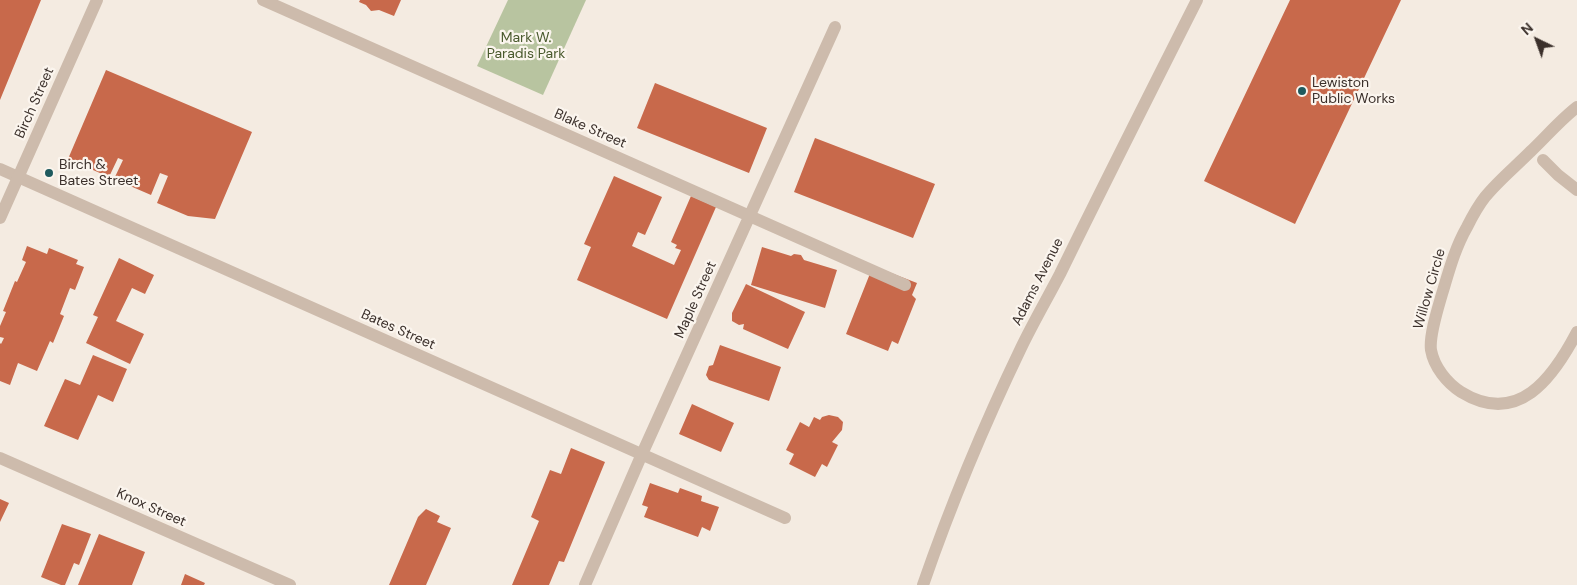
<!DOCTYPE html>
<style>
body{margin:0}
#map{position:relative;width:1577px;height:585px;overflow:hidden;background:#f4ebe1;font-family:"DM Sans",sans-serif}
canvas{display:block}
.north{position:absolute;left:1512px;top:15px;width:50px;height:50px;-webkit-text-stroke:4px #fbf5ee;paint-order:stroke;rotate:318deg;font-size:14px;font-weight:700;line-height:20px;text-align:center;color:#3b302b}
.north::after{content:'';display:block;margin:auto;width:18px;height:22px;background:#3b302b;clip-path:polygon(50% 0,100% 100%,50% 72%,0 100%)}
</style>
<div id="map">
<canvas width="1577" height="585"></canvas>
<div class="north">N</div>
</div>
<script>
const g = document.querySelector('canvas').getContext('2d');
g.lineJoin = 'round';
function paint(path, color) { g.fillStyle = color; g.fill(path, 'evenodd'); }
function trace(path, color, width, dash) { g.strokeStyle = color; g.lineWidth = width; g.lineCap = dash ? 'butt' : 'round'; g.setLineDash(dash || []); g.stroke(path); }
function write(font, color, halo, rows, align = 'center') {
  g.font = font + ' "DM Sans",sans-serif'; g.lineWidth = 4.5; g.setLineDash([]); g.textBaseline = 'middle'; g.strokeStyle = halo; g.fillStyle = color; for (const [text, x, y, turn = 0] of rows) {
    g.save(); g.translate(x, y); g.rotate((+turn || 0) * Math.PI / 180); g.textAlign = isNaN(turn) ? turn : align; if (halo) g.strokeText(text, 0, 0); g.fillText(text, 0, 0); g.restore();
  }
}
const green = new Path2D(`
 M 508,0 L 586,0 L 543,95 L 477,66 Z`);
const building = new Path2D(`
 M 0,0 L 41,0 L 0,100 Z
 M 360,0 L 401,0 L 394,16 L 379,10 L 371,11 L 366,5 L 359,2 Z
 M 1290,0 L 1401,0 L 1295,224 L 1204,181 Z
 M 106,70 L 252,132 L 215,219 L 188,216 L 157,203 L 168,176 L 160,173 L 151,195 L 114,179 L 123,160 L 118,158 L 109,177 L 68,159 Z
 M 655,83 L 767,128 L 749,173 L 637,128 Z
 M 815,138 L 935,184 L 913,238 L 794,192 Z
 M 614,176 L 662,197 L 645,235 L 638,232 L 632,246 L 674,265 L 681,250 L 675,248 L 677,245 L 671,242 L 691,196 L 716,207 L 667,319 L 577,280 L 591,247 L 584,244 Z
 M 27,246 L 47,254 L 49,248 L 78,260 L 76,264 L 84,267 L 75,290 L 70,288 L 60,314 L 64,316 L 53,343 L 50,341 L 37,371 L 18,363 L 10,385 L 0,381 L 0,343 L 1,344 L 4,338 L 0,337 L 0,326 L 6,312 L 3,311 L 15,281 L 17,282 L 26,262 L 22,260 Z
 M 762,247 L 791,256 L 794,254 L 801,255 L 804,260 L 837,270 L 825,308 L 751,285 Z
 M 119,258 L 154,275 L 145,294 L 132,288 L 116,321 L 144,334 L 130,364 L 86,343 L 98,317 L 93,315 Z
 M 873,266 L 917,283 L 912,295 L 916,299 L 898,344 L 892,341 L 888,351 L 846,334 Z
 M 746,284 L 805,312 L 788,349 L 743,329 L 744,324 L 739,325 L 732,321 L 732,313 Z
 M 720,345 L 781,367 L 769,401 L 709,380 L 706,375 L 709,366 L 713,365 Z
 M 93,355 L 127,369 L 113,402 L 98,395 L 78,440 L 44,426 L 65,379 L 80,385 Z
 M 692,404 L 734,423 L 721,452 L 679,434 Z
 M 829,415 L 838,417 L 843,422 L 842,430 L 832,442 L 838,445 L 827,467 L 822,464 L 815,477 L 789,464 L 794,454 L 786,450 L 800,422 L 809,427 L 814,417 L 820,420 L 822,417 Z
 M 571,448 L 605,462 L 564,562 L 559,561 L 549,585 L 512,585 L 539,521 L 531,517 L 550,470 L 561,474 Z
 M 650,483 L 678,493 L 680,488 L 702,496 L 701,501 L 719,507 L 710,531 L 702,527 L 698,537 L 644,517 L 648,507 L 642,505 Z
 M 0,499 L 9,503 L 0,522 Z
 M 426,509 L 440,516 L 437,522 L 451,528 L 426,585 L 389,585 L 418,517 Z
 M 62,524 L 91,534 L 79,565 L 74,563 L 65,585 L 61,585 L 41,577 Z
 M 99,534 L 145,552 L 132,585 L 78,585 Z
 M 185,574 L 205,583 L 204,585 L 181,585 Z`);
const minor = new Path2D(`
 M 263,0 L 905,285
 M 1577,107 C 1560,120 1546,137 1530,152 C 1515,167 1498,181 1485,197 C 1478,206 1472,217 1467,227 C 1455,248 1449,271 1442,294 C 1438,308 1429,336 1431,350 C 1434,367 1447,383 1461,392 C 1518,427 1553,378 1577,332
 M 1543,160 L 1558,175 L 1577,190
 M 0,169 L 785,518
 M 0,458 L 290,585
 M 585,585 L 642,454 L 835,27`);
const tertiary = new Path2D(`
 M 0,218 L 97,0
 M 923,585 C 951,504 984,425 1021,348 C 1033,323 1047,299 1060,274 C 1105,182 1151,91 1197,0`);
const markers = [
 [1302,91,5,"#1f5a5e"],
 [49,173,5,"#1f5a5e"]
];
const parkNames = [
 ["Mark W.",526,38],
 ["Paradis Park",526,54]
];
const poiNames = [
 ["Lewiston",1312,83],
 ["Public Works",1312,99],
 ["Birch &",59,165],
 ["Bates Street",59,181]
];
const streetNames = [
 ["Birch Street",35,103,-66],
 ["Blake Street",590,129,24],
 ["Adams Avenue",1038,282,-63],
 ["Willow Circle",1430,289,-74],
 ["Maple Street",696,300,-66],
 ["Bates Street",398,330,24],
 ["Knox Street",151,508,24]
];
paint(green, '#b8c4a0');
paint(building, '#c8694b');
trace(minor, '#cdbbac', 12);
trace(tertiary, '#cdbbac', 12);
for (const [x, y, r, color] of markers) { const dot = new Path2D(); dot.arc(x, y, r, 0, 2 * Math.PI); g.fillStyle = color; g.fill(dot); trace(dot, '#fbf5ee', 2); }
write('14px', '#4a5a2e', '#fbf5ee', parkNames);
write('14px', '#3b302b', '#fbf5ee', poiNames, 'left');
write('14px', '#3b302b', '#fbf5ee', streetNames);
</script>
